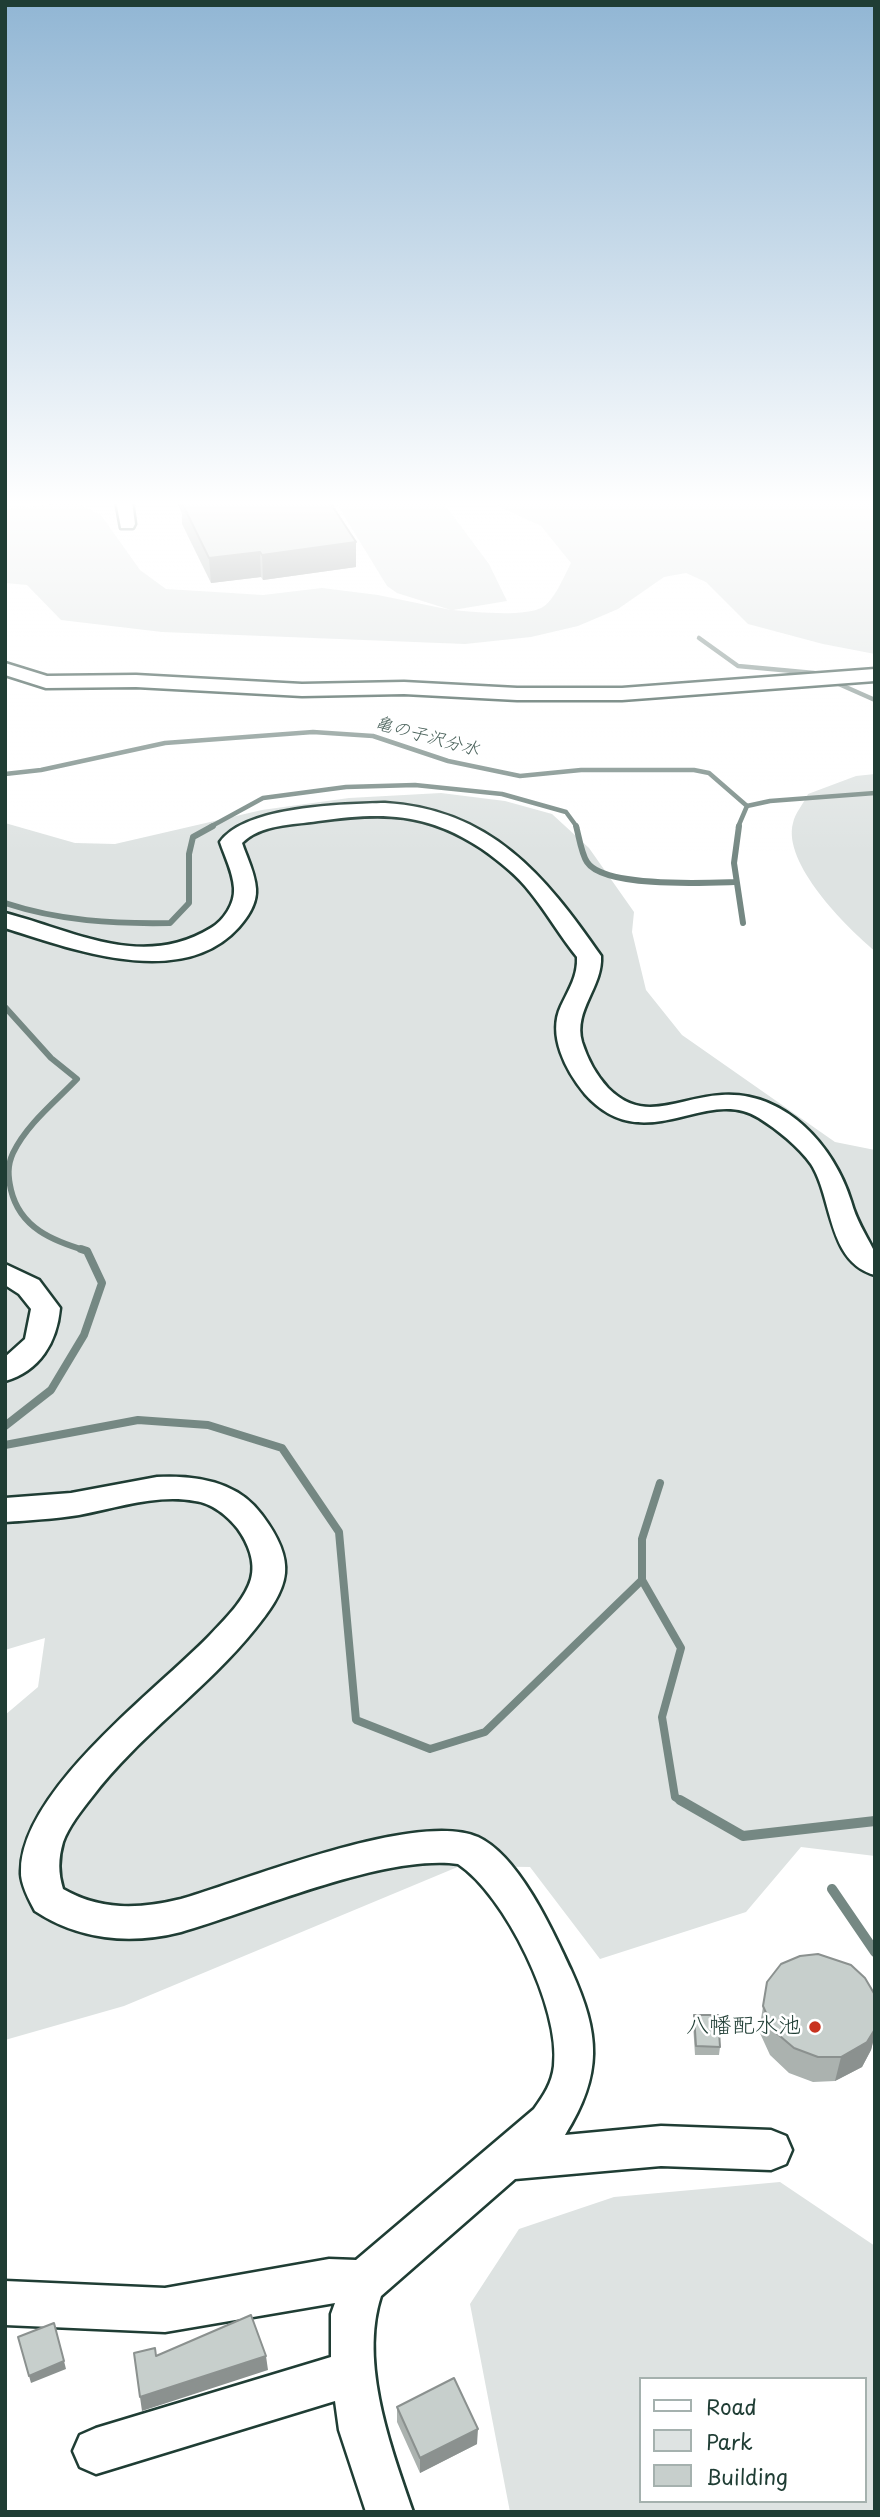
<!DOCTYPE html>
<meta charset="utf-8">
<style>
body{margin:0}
#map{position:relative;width:880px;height:2517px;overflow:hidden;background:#fff;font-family:"Playpen Sans",sans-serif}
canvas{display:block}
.frame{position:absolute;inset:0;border:7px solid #1f3d34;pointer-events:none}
.legend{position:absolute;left:639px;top:2377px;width:228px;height:126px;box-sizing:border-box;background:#fff;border:2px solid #a5b1ae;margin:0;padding:9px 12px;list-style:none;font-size:21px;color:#1f3d34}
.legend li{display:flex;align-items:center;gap:14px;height:35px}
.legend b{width:35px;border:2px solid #a5b1ae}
</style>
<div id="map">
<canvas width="880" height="2517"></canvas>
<div class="frame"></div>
<ul class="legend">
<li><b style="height:9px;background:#fff"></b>Road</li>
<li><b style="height:19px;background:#dee3e2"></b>Park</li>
<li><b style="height:19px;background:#c7cfcc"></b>Building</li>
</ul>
</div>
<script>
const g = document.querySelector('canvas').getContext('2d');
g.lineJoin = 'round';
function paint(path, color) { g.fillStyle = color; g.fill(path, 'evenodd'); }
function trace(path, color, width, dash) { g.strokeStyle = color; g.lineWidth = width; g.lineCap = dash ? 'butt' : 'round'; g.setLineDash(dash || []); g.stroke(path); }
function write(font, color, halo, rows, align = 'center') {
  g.font = font + ' "Playpen Sans","Klee One",sans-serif'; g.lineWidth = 5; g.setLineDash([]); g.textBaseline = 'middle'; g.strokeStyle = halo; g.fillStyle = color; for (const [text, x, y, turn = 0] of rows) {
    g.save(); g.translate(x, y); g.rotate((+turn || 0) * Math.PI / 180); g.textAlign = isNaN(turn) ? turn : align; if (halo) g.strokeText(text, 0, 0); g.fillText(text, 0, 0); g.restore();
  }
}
const green = new Path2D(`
 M 335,501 L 442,501 L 489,564 L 507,601 L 453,610 C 473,612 523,617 541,608 C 554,602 564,576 571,563 L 541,526 L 498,506 L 501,501 L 875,501 L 875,654 L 823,644 L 748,624 L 706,582 L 686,573 L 664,577 L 618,609 L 578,626 L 531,637 L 465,644 L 162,632 L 61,620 L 27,585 L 5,583 L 5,509 L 75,502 L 101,515 L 140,570 L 166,589 L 263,595 L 322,588 L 378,595 L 451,610 L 397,593 L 387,586 Z
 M 875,774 L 875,951 C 846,927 782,863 793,823 C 795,813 804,803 808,794 L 856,776 Z
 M 441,793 L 505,801 L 552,814 L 589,848 L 634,912 L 632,932 L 646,990 L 682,1035 L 835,1142 L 875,1150 L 875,1856 L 801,1847 L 746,1912 L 600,1959 L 530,1867 L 460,1866 L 124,2006 L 5,2040 L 5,1715 L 38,1687 L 45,1638 L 5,1650 L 5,823 L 75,843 L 115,844 L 262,810 L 349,798 Z
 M 780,2182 L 875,2246 L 875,2512 L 510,2512 L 470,2304 L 519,2229 L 614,2197 ZM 640,2379 L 864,2379 L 864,2501 L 640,2501 Z`);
const streamFar3 = new Path2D(`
 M 699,638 L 738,666 L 814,673 L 875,700
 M 5,774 L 41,770 L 165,743 L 313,732 L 373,736 L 448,761 L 520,776 L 581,770 L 694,770 L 709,773 L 747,806
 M 210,827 L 263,798 L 346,787 L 415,785 L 502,794 L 566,812 L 577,827
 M 738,827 L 747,806 L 770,801 L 875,793`);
const streamFar2 = new Path2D(`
 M 576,826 C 579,836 581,853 587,862 C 604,888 705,883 734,882
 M 739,826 L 734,863 L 743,923
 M 5,903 C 60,921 113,924 170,923 L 189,903 L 189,854 L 193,837 L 213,826
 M 5,1007 L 51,1058 L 77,1079 C 55,1102 27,1124 13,1153 C 7,1166 8,1177 11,1190 C 20,1228 53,1241 87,1251`);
const streamFar1 = new Path2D(`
 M 5,1426 L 51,1390 L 84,1335 L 102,1283 L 87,1251 L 81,1249
 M 5,1445 L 138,1420 L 208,1425 L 282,1448 L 339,1532 L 356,1720 L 430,1749 L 485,1732 L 642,1580
 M 660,1483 L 642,1539 L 642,1580 L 681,1648 L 662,1717 L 675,1797 L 683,1802`);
const stream = new Path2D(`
 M 680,1800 L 743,1836 L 875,1821
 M 832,1889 L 875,1952`);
const minor = new Path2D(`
 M 116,501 L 132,501 L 135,524 L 133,528 L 121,528 Z
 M 5,663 L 47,676 L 136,675 L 302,684 L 404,682 L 517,688 L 622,688 L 875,669 L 875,681 L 622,700 L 517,700 L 404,694 L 302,696 L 136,687 L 46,688 L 5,675 Z
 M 385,803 C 490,809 545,875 601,956 C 603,987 573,1010 582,1042 C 587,1058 596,1075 608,1088 C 645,1125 678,1097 722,1095 C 785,1091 834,1146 851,1201 C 856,1220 865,1233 873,1249 C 877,1255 875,1267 875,1275 C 827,1262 833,1198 811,1164 C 799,1147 777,1129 759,1118 C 706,1084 645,1161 585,1094 C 566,1071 547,1035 561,1006 C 569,989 578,976 577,957 C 560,936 547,913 530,892 C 517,875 499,861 482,849 C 426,812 383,812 318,821 C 293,825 261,824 242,843 C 247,858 255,873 256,889 C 257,903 248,917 239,927 C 182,991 72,949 5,928 L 5,913 C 75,931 142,970 211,928 C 224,920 235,904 234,888 C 233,872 225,857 220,842 C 245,806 344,804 385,803 Z
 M 5,1264 L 39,1280 L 60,1308 C 57,1342 40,1371 5,1381 L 5,1357 L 25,1339 L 31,1309 L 19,1294 L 5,1285 Z
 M 157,1477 C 195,1475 238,1481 262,1515 C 274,1531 287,1552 285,1573 C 283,1594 267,1614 255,1629 C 206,1690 139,1735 92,1797 C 81,1811 69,1826 63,1842 C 58,1859 58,1873 63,1889 C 101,1911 140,1909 181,1899 C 246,1880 417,1810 478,1837 C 519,1856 553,1931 571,1970 C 600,2034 603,2074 565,2135 L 661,2126 L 771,2130 L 786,2136 L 792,2150 L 786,2164 L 771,2170 L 661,2166 L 515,2179 L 381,2296 C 359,2363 391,2448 413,2512 L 366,2512 L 339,2430 L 335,2401 L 96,2474 L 80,2467 L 73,2451 L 80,2435 L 96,2428 L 331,2357 L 331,2314 L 335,2303 L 165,2332 L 5,2325 L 5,2281 L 165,2288 L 329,2259 L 356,2260 L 534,2109 C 544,2095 552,2083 554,2066 C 561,2009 505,1895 458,1864 C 384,1854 255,1911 181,1932 C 130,1945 79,1940 35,1911 C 29,1900 20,1883 21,1871 C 21,1790 158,1689 210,1635 C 225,1619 245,1600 251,1579 C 256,1562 248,1543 238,1529 C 228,1516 212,1503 195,1501 C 156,1494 117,1508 79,1515 C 55,1519 30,1520 5,1522 L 5,1498 L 71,1493 Z`);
const wall = new Path2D(`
 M 176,501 L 329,501 L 356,567 L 263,580 L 261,577 L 211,583 L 182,524 L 182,513 Z
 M 767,1982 L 875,1995 L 875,2034 L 871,2050 L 862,2067 L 835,2081 L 813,2082 L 789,2073 L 770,2055 L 759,2031 Z
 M 694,2015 L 720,2047 L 719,2055 L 695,2055 L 693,2024 Z
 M 397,2407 L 477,2444 L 420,2473 L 397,2422 Z`);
const shadedWall = new Path2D(`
 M 356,542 L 356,567 L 263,580 L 262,555 Z
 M 260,552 L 261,577 L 211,583 L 209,558 Z
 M 875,2029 L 875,2034 L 871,2050 L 862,2067 L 835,2081 L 841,2057 Z
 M 266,2356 L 268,2370 L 142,2411 L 140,2397 Z
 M 64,2361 L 66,2369 L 31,2383 L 29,2376 Z
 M 478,2429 L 477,2444 L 420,2473 L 420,2458 Z`);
const building = new Path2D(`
 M 181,501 L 329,501 L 356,542 L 262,555 L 260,552 L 209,558 Z
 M 818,1954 L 851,1965 L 865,1978 L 875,1995 L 875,2029 L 867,2042 L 841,2057 L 818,2057 L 794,2048 L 774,2031 L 763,2006 L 767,1982 L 781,1964 L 800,1956 Z
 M 694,2015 L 718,2015 L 720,2047 L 696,2046 Z
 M 251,2315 L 266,2356 L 140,2397 L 134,2353 L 155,2348 L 156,2356 Z
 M 54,2323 L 64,2361 L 29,2376 L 18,2337 Z
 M 454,2378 L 478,2429 L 420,2458 L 397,2407 Z`);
const markers = [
 [815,2027,7,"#c8321e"]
];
const farWaternames = [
 ["亀の子沢分水",427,737,15]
];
const nearPoinames = [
 ["八幡配水池",801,2027]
];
paint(green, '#dee3e2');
trace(streamFar3, '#758883', 4.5);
trace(streamFar2, '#758883', 6);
trace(streamFar1, '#758883', 8);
trace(stream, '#758883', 10);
trace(minor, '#1f3d34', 5);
paint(minor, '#fff');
paint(wall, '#abb2af');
paint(shadedWall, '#8b918f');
paint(building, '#c7cfcc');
trace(building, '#8b918f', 2);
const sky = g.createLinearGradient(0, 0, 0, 853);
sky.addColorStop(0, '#91b6d4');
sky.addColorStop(0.59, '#fff');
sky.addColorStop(1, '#ffffff00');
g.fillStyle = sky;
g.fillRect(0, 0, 880, 853);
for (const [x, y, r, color] of markers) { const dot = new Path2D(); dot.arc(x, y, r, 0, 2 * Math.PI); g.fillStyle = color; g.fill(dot); trace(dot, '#fff', 2.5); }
write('italic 18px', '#4a625b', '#fff', farWaternames);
write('23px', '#1f3d34', '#fff', nearPoinames, 'right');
</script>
